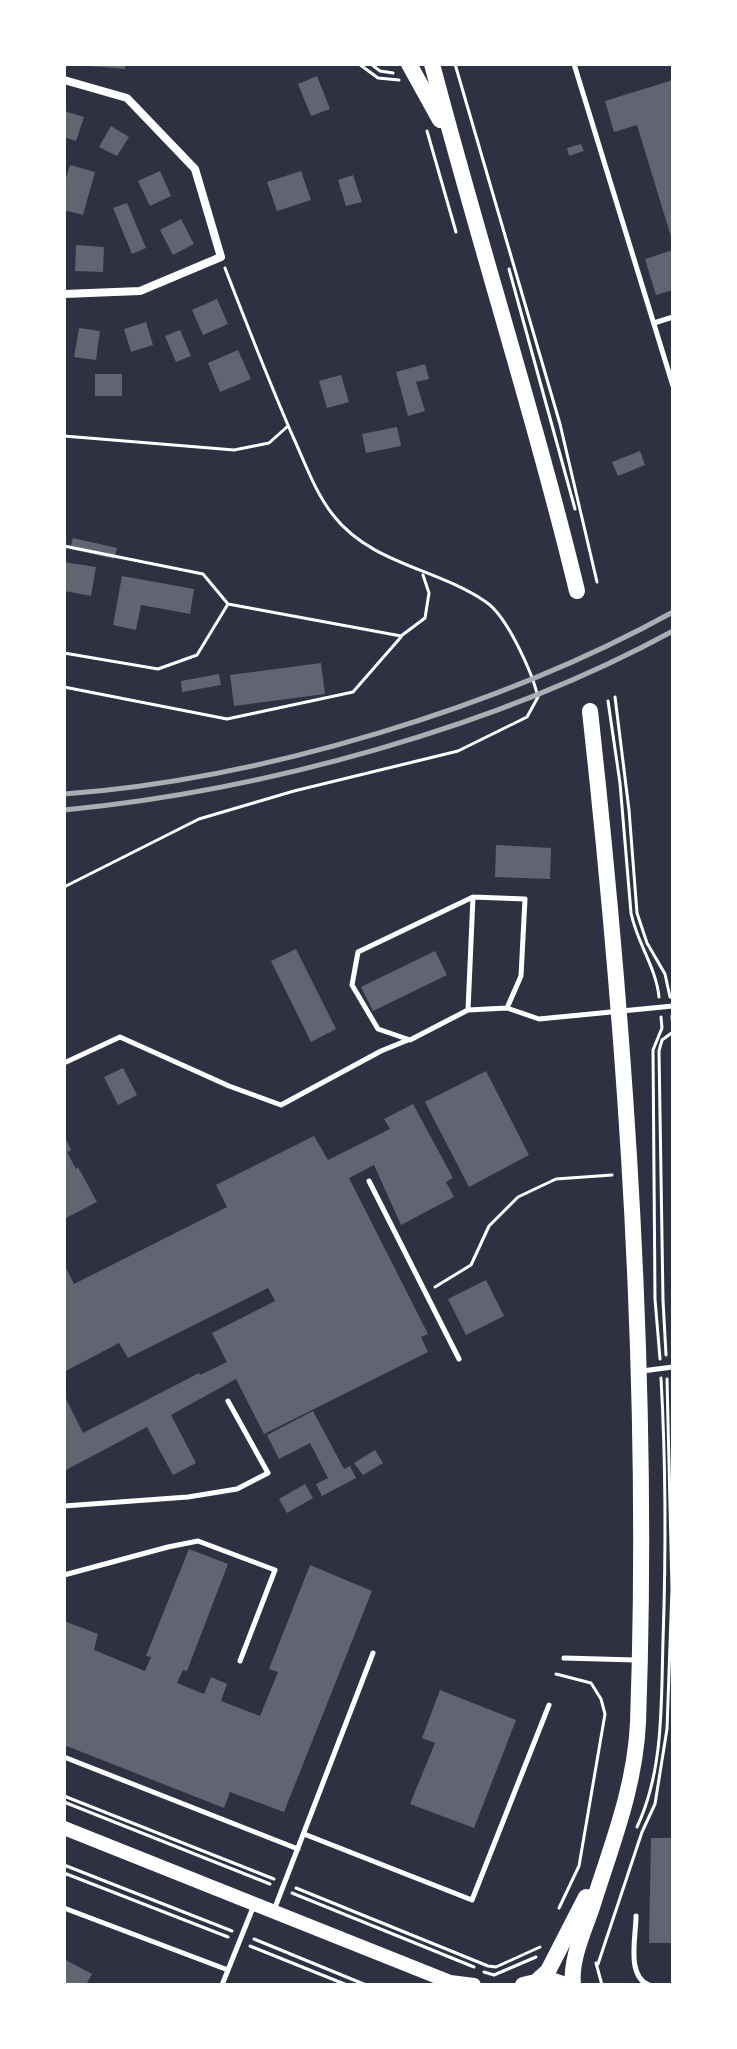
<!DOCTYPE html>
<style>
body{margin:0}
#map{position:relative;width:737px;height:2049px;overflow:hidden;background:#2d3142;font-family:"Alegreya Sans",sans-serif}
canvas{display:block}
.frame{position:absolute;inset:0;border:66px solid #fff;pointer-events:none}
</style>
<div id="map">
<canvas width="737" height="2049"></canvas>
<div class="frame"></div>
</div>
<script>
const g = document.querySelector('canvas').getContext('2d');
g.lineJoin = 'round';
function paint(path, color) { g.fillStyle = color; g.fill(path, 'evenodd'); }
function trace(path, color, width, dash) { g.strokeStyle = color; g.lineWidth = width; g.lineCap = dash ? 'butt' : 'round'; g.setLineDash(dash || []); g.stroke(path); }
const building = new Path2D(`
 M 90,64 L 125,64 L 125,69 L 90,66 Z
 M 317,76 L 330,109 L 311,116 L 298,84 Z
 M 673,80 L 673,240 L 672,240 L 637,125 L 614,132 L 605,101 Z
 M 64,111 L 84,117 L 76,141 L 64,137 Z
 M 111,126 L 129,137 L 117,156 L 99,147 Z
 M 581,144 L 584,151 L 569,156 L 567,148 Z
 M 70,165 L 95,172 L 83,215 L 64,210 L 64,185 Z
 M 160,171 L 171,196 L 150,206 L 138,181 Z
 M 301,171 L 311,200 L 277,211 L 267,182 Z
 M 353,175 L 362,202 L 346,206 L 338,180 Z
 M 127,203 L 146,248 L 132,254 L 113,208 Z
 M 181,219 L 194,244 L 173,255 L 160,230 Z
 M 76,245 L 104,247 L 103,272 L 75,271 Z
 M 673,250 L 673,290 L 656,295 L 645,259 Z
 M 217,299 L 228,324 L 203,335 L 192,310 Z
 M 146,322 L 153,345 L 131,352 L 124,329 Z
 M 79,328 L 100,331 L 96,360 L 74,357 Z
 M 180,330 L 191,356 L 176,362 L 165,336 Z
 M 238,350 L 251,379 L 220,392 L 208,363 Z
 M 425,364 L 429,379 L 416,382 L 425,411 L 408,416 L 396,372 Z
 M 95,374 L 122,374 L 122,396 L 95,396 Z
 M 341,375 L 349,402 L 327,408 L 319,381 Z
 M 397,427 L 401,446 L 366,453 L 362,434 Z
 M 640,451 L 645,465 L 618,476 L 612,462 Z
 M 73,538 L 117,548 L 114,559 L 70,549 Z
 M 64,562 L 96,567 L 91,596 L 64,591 Z
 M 122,576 L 194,589 L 190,614 L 141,605 L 136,630 L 113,625 Z
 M 321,663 L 325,694 L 234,706 L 230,675 Z
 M 219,674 L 221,685 L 182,692 L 181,681 Z
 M 496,845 L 551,848 L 550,879 L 495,877 Z
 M 296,949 L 336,1029 L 311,1042 L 271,961 Z
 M 435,951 L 447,975 L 373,1011 L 361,987 Z
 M 123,1068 L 137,1095 L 118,1105 L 104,1077 Z
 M 486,1071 L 529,1155 L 469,1187 L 425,1102 Z
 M 413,1104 L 453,1178 L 446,1182 L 454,1197 L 401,1225 L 374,1165 L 349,1178 L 428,1334 L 421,1337 L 428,1352 L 264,1434 L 236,1379 L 171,1415 L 196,1463 L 173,1475 L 147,1427 L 64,1471 L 64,1395 L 83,1433 L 199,1373 L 200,1375 L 227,1362 L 212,1333 L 275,1301 L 268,1288 L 128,1358 L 119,1343 L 64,1372 L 64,1264 L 74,1284 L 227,1207 L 216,1185 L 314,1136 L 328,1160 L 390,1129 L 384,1119 Z
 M 64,1135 L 71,1150 L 67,1152 L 76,1169 L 78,1167 L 97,1202 L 64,1219 Z
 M 486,1280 L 504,1316 L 466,1335 L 448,1299 Z
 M 313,1411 L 344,1469 L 350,1466 L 356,1478 L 322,1496 L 316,1484 L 328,1478 L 310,1443 L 279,1459 L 267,1435 Z
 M 375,1450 L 383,1463 L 363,1475 L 354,1463 Z
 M 305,1484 L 313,1498 L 287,1513 L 279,1499 Z
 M 189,1549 L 228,1564 L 187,1671 L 183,1670 L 177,1683 L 204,1694 L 211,1677 L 227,1684 L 221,1701 L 260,1716 L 278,1672 L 269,1669 L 310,1565 L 372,1591 L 284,1812 L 230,1792 L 224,1808 L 64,1745 L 64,1621 L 98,1634 L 94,1650 L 145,1671 L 151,1657 L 146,1656 Z
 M 440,1690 L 516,1720 L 474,1828 L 410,1804 L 435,1743 L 422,1738 Z
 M 651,1838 L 673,1838 L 673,1943 L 649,1943 Z
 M 64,1959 L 92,1974 L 86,1985 L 64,1985 Z`);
const path = new Path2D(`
 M 359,64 L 378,78 L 399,80
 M 371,64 L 380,71 L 393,73
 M 455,64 L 560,424 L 597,582
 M 427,131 L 456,232
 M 509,269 L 575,509
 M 64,436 L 234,450 L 269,443 L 288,426
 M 64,546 L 203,574 L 228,604 L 401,636 L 425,618 L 429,593 L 423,575
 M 64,653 L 158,669 L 197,655 L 228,604
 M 64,687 L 227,719 L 353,692 L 401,637
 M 615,697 L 629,810 L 637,913 L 647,943 L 665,974 L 670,997
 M 608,701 L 620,783 L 631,913 C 637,943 656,967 659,997
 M 64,887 L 199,819 L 294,791 L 458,751 L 527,717 L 538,697 C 532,672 507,616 486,602 C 437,568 372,565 333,515 C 315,492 306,465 294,439 C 269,382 247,325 225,268
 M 672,1016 L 673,1028
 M 435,1287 L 471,1265 L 489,1226 L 518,1197 L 556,1179 L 612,1175
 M 666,1355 L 663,1300 L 659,1051 L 662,1040 L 673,1032
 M 660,1359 L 655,1299 L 653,1050 L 662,1028 L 661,1017
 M 556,1674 L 591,1683 L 601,1699 L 605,1714 L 579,1866 L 559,1908
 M 64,1796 L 274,1879
 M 64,1802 L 270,1884
 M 637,1827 C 664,1770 661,1703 663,1641 C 666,1553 666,1466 661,1378
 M 64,1865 L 232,1931
 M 64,1873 L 228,1937
 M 296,1888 L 488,1966 L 496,1967 L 540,1947
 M 292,1893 L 474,1967
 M 254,1939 L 366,1985
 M 250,1946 L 347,1985
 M 596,1963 L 602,1985
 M 598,1964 L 642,1832 L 655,1804 L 667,1729 L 672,1589 L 667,1379
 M 484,1972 L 494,1975 L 536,1957`);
const service = new Path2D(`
 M 574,64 L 673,386
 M 654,323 L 673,317
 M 507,1008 L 539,1019 L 673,1006
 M 468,1010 L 507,1008 L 521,976 L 525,899 L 473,897 L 358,952 L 352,985 L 378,1029 L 410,1040 L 468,1010 L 473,897
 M 64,1063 L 120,1037 L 229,1086 L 281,1105 L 381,1051 L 408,1040
 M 369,1181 L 459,1359
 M 642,1371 L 673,1367
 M 64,1506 L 188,1497 L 237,1489 L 268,1473 L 228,1401
 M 64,1575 L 168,1547 L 198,1541 L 275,1570 L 240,1661
 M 564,1658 L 635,1660
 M 64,1757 L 298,1849
 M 304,1834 L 472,1900 L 549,1705
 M 64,1908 L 228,1970
 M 274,1910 L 373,1653
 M 636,1916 C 636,1937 626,1976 649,1985
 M 222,1985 L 254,1905`);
const minor = new Path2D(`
 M 64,80 L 127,98 L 195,169 L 221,257 L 140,291 L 64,294`);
const tertiary = new Path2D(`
 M 64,1828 L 450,1982 L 474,1985`);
const secondary = new Path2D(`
 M 409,64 L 440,120
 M 432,64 C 478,240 534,414 577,591
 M 538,1980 L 548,1971 L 586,1897
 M 523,1985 L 548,1979 L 566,1985
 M 573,1985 C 570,1959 585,1929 593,1904 C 612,1844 635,1787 638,1723 C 650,1386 627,1046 590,711`);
const rail = new Path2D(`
 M 64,794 C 260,780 501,707 673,612
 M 64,810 C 263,791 497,727 673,631`);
paint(building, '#626471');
trace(path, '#fff', 3);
trace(service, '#fff', 5);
trace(minor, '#fff', 8);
trace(tertiary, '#fff', 14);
trace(secondary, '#fff', 16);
trace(rail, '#abadb3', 5);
</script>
